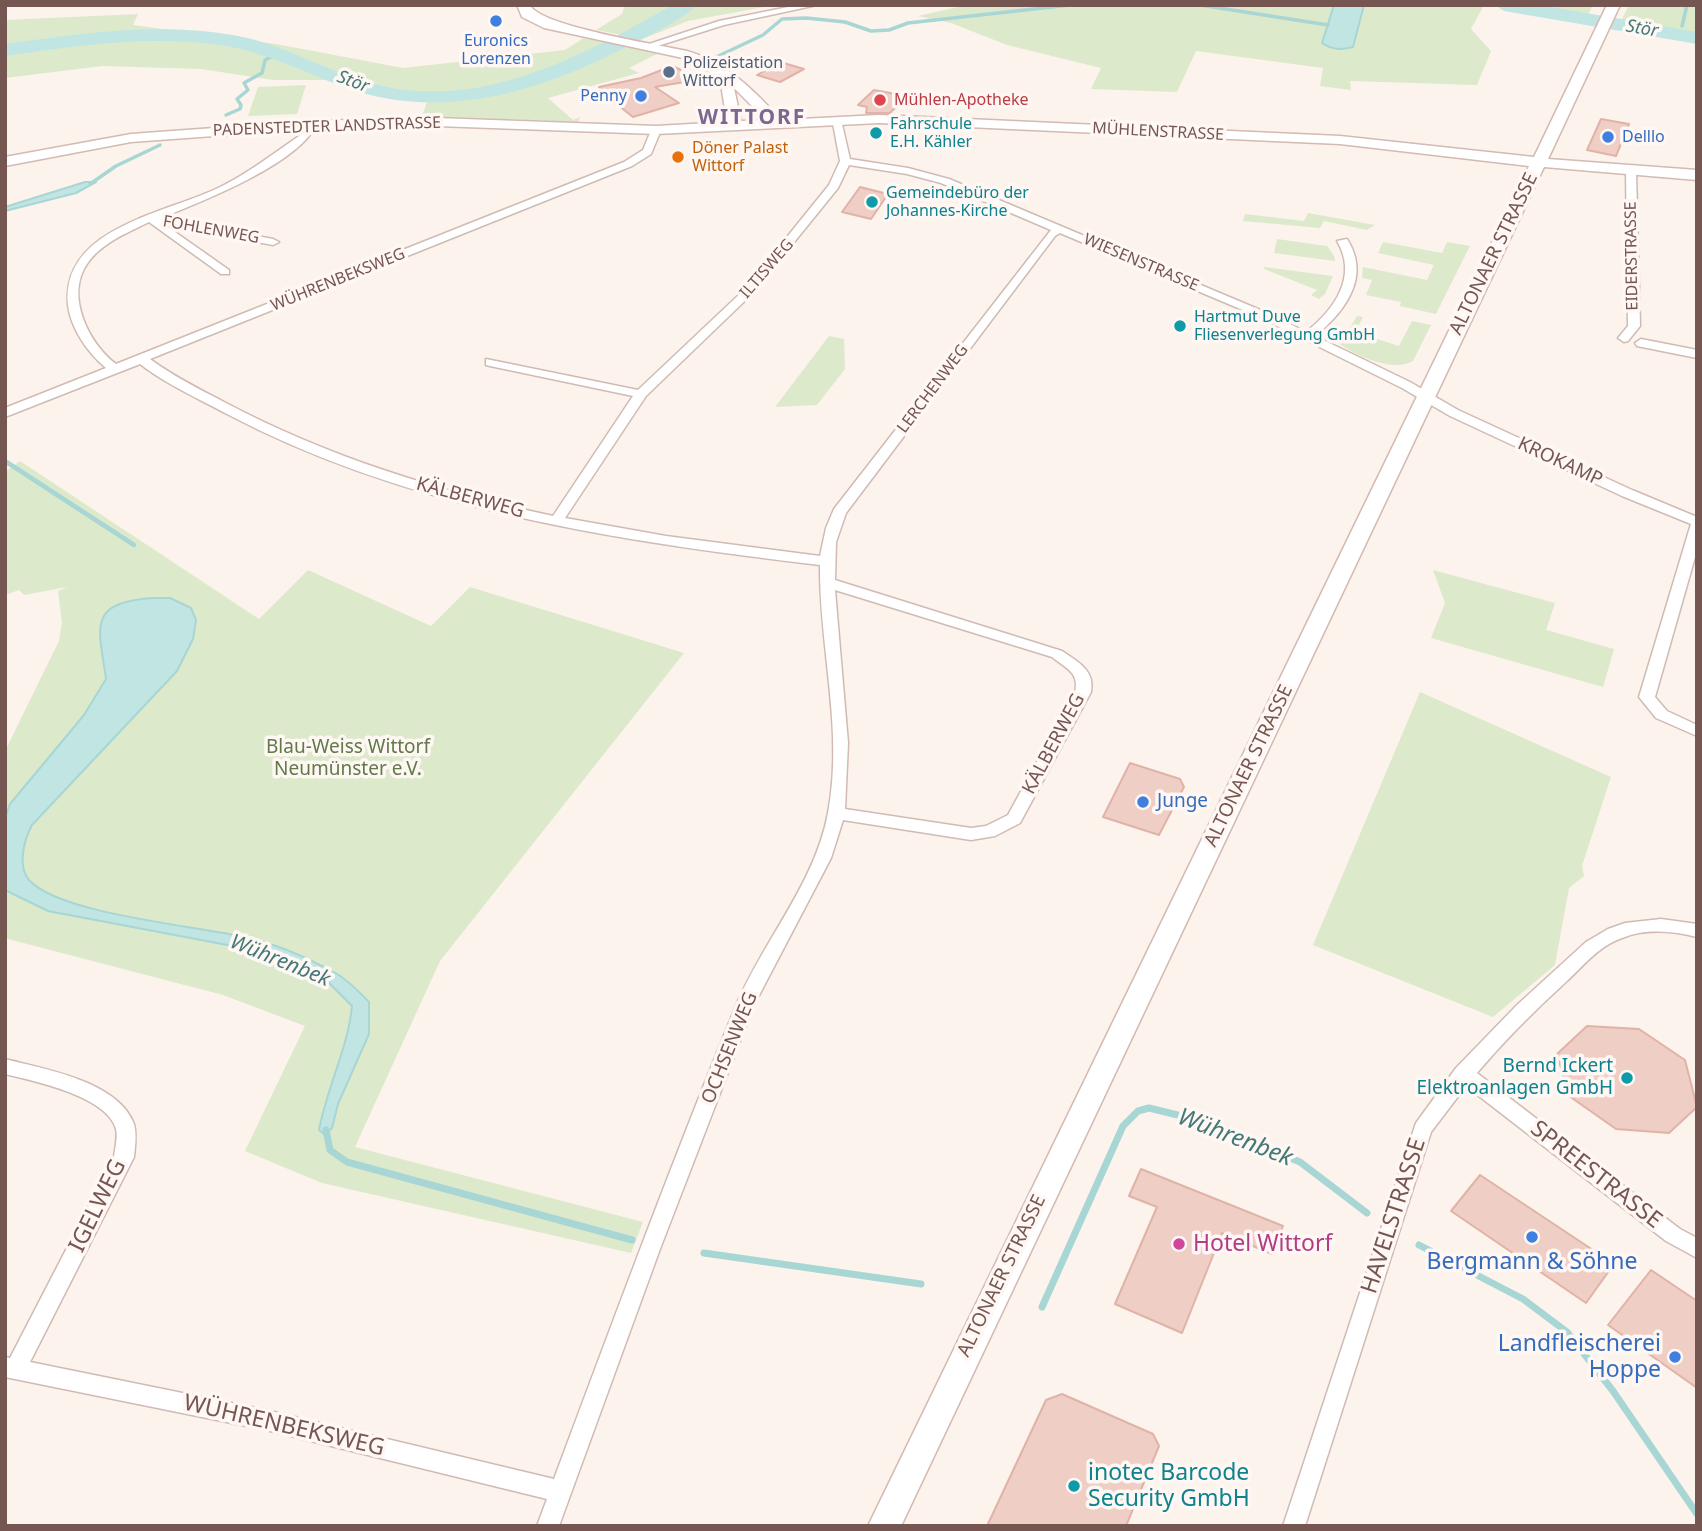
<!DOCTYPE html>
<meta charset="utf-8">
<style>
body{margin:0}
#map{position:relative;width:1702px;height:1531px;overflow:hidden;background:#fcf3ec;font-family:"Noto Sans",sans-serif}
canvas{display:block}
.frame{position:absolute;inset:0;border:7px solid #765650;pointer-events:none}
</style>
<div id="map">
<canvas width="1702" height="1531"></canvas>
<div class="frame"></div>
</div>
<script>
const g = document.querySelector('canvas').getContext('2d');
g.lineJoin = 'round';
function paint(path, color) { g.fillStyle = color; g.fill(path, 'evenodd'); }
function trace(path, color, width, dash) { g.strokeStyle = color; g.lineWidth = width; g.lineCap = dash ? 'butt' : 'round'; g.setLineDash(dash || []); g.stroke(path); }
function write(font, color, halo, rows, align = 'center') {
  g.font = font + ' "Noto Sans",sans-serif'; g.lineWidth = 7; g.setLineDash([]); g.textBaseline = 'middle'; g.strokeStyle = halo; g.fillStyle = color; for (const [text, x, y, turn = 0] of rows) {
    g.save(); g.translate(x, y); g.rotate((+turn || 0) * Math.PI / 180); g.textAlign = isNaN(turn) ? turn : align; if (halo) g.strokeText(text, 0, 0); g.fillText(text, 0, 0); g.restore();
  }
}
const green = new Path2D(`
 M 625,5 L 775,5 L 688,21 L 642,39 L 596,30 L 622,14 Z
 M 966,5 L 1484,5 L 1471,29 L 1491,51 L 1477,85 L 1350,81 L 1351,90 L 1320,86 L 1323,68 L 1196,51 L 1177,92 L 1091,89 L 1101,68 L 1007,45 L 951,23 L 918,16 Z
 M 1504,5 L 1593,5 L 1585,21 Z
 M 1629,5 L 1697,5 L 1697,41 L 1617,29 Z
 M 138,14 L 133,25 L 276,44 L 403,68 L 565,50 L 584,38 L 659,53 L 629,68 L 639,73 L 548,98 L 573,120 L 580,117 L 578,122 L 422,116 L 429,96 L 375,91 L 344,80 L 273,80 L 201,69 L 102,66 L 5,78 L 5,20 Z
 M 306,85 L 297,114 L 248,116 L 258,87 Z
 M 1308,213 L 1375,225 L 1367,230 L 1324,221 L 1320,228 L 1243,221 L 1245,214 L 1304,221 Z
 M 1277,239 L 1327,246 L 1334,256 L 1335,261 L 1274,253 Z
 M 1383,242 L 1442,253 L 1447,242 L 1470,246 L 1436,314 L 1400,306 L 1401,302 L 1366,295 L 1372,280 L 1362,278 L 1363,267 L 1427,280 L 1434,265 L 1378,253 Z
 M 1264,267 L 1333,276 L 1325,294 L 1319,299 L 1311,295 L 1317,290 L 1264,269 Z
 M 1357,316 L 1363,317 L 1352,338 L 1369,342 L 1371,337 L 1399,346 L 1412,321 L 1431,325 L 1413,361 C 1392,374 1350,353 1333,339 L 1334,333 L 1345,336 Z
 M 829,336 L 844,339 L 845,369 L 817,405 L 775,407 Z
 M 20,461 L 259,619 L 308,570 L 431,626 L 470,587 L 684,653 L 440,961 L 355,1147 L 643,1222 L 631,1253 L 322,1183 L 245,1151 L 305,1026 L 223,995 L 8,939 L 5,936 L 5,751 L 59,641 L 62,623 L 58,591 L 67,587 L 24,595 L 19,590 L 5,595 L 5,472 Z
 M 1433,570 L 1555,603 L 1546,630 L 1614,649 L 1603,687 L 1431,638 L 1445,603 Z
 M 1420,692 L 1611,777 L 1582,866 L 1584,876 L 1569,888 L 1555,965 L 1493,1017 L 1313,945 Z`);
const water = new Path2D(`
 M 1334,5 L 1364,5 L 1353,47 C 1341,50 1332,50 1322,43 Z
 M 85,182 L 96,182 L 76,193 L 5,211 L 5,207 Z
 M 152,598 L 170,598 L 191,608 L 196,620 L 193,639 L 177,671 L 32,825 C 24,840 17,866 29,880 C 59,914 197,926 244,937 C 274,943 310,959 337,974 C 349,981 360,993 369,1002 L 369,1034 L 338,1104 L 332,1128 L 325,1135 L 319,1130 C 327,1087 348,1048 352,1006 L 328,982 L 238,947 L 48,911 L 5,890 L 5,818 L 10,804 L 84,715 L 106,679 C 99,628 86,603 152,598 Z`);
const streamFar2 = new Path2D(`
 M 1200,5 L 1328,25
 M 1682,26 L 1687,5
 M 714,58 L 763,35 L 782,19 L 806,18 L 845,22 L 871,31 L 889,30 L 908,23 L 1070,5
 M 226,115 L 240,109 L 241,105 L 237,99 L 248,90 L 244,83 L 262,73 L 265,60 L 277,54
 M 90,184 L 116,166 L 160,145`);
const streamFar1 = new Path2D(`
 M 5,461 L 134,545`);
const stream = new Path2D(`
 M 326,1130 L 330,1150 L 347,1162 L 632,1240
 M 1419,1245 L 1523,1299 L 1567,1332 L 1613,1391 L 1697,1514
 M 704,1253 L 921,1284
 M 1042,1307 L 1123,1126 L 1138,1111 L 1149,1108 L 1198,1120 L 1300,1162 L 1367,1213`);
const river = new Path2D(`
 M 673,5 L 696,5 C 685,20 624,48 604,58 C 525,96 434,119 347,88 C 302,72 261,49 212,44 C 143,36 74,46 5,56 L 5,44 C 84,33 164,21 243,37 C 290,47 331,74 378,85 C 484,111 583,55 673,5 Z
 M 1495,5 L 1539,5 L 1697,32 L 1697,44 L 1504,11 Z`);
const building = new Path2D(`
 M 780,62 L 804,69 L 780,82 L 757,75 Z
 M 672,66 L 702,79 L 655,87 L 679,103 L 633,117 L 619,106 L 624,105 L 599,87 L 641,78 Z
 M 874,90 L 907,96 L 890,113 L 866,113 L 867,107 L 858,105 Z
 M 1601,119 L 1629,124 L 1616,156 L 1587,150 Z
 M 860,187 L 888,194 L 871,219 L 842,212 Z
 M 1130,763 L 1180,779 L 1184,787 L 1159,835 L 1103,817 Z
 M 1587,1026 L 1639,1029 L 1685,1060 L 1697,1107 L 1669,1133 L 1616,1129 L 1569,1096 L 1557,1054 Z
 M 1141,1169 L 1283,1226 L 1272,1254 L 1222,1233 L 1182,1333 L 1115,1304 L 1157,1207 L 1129,1196 Z
 M 1480,1175 L 1614,1264 L 1586,1303 L 1451,1211 Z
 M 1651,1270 L 1697,1301 L 1697,1388 L 1608,1325 Z
 M 1062,1394 L 1153,1434 L 1159,1446 L 1126,1526 L 987,1526 L 1046,1400 Z`);
const street = new Path2D(`
 M 798,5 L 817,5 L 724,25 L 648,49 L 643,46 L 719,21 Z
 M 832,118 L 841,120 L 850,159 L 908,168 L 949,179 L 1265,312 L 1306,332 C 1335,309 1358,276 1337,241 L 1347,239 C 1371,276 1346,311 1315,336 L 1410,382 L 1458,410 L 1632,490 L 1697,517 L 1697,550 L 1655,697 L 1667,711 L 1697,725 L 1697,736 L 1656,718 L 1639,697 L 1691,524 L 1622,496 L 1450,416 L 1402,388 L 1257,316 L 1060,233 L 1055,236 L 846,513 L 836,542 L 835,580 L 1062,651 C 1078,662 1095,670 1091,692 L 1020,823 L 995,836 L 971,840 L 843,820 L 831,858 L 754,1005 L 660,1249 L 559,1526 L 537,1526 L 547,1499 L 266,1430 L 5,1377 L 5,1357 L 10,1358 L 114,1157 C 115,1148 118,1138 116,1129 C 107,1096 34,1081 5,1074 L 5,1059 C 44,1069 118,1081 134,1124 C 137,1135 135,1146 134,1157 L 30,1362 L 266,1410 L 554,1479 C 613,1321 671,1164 735,1008 C 762,942 815,884 828,813 C 844,731 819,647 820,565 C 618,541 409,510 227,414 C 197,398 166,384 140,364 L 5,417 L 5,408 L 106,368 C 88,353 71,329 68,305 C 61,229 162,214 216,189 C 246,175 274,153 302,134 L 307,123 L 316,125 C 298,164 201,202 161,218 L 273,239 L 279,242 L 273,245 L 165,225 L 229,270 L 229,274 L 221,274 L 149,222 C 127,233 101,243 87,264 C 65,296 89,344 116,364 L 624,162 L 643,150 L 652,128 L 660,128 L 661,130 L 651,154 L 632,166 L 150,359 C 173,376 199,389 224,402 C 328,457 438,491 553,516 L 633,396 L 490,366 L 486,365 L 486,359 L 638,390 L 745,289 L 829,185 L 840,161 ZM 849,165 L 907,174 L 941,183 L 1051,230 L 834,509 L 826,528 L 820,556 L 666,536 L 565,518 L 646,396 L 753,293 L 838,188 ZM 835,590 L 1052,657 C 1066,668 1080,673 1075,692 L 1008,815 L 986,826 L 971,828 L 845,809 L 848,743 Z
 M 1631,168 L 1636,171 L 1640,326 L 1628,341 L 1624,342 L 1618,338 L 1628,326 L 1626,171 Z
 M 1641,339 L 1697,350 L 1697,358 L 1637,346 L 1635,343 Z
 M 1661,919 L 1697,924 L 1697,937 C 1673,931 1646,928 1622,938 C 1599,946 1585,964 1567,981 C 1535,1010 1505,1040 1477,1073 L 1680,1229 L 1697,1238 L 1697,1258 L 1666,1241 L 1466,1086 L 1431,1132 L 1305,1526 L 1283,1526 L 1416,1123 L 1456,1068 L 1517,1005 L 1586,942 L 1608,929 L 1625,923 Z`);
const secondary = new Path2D(`
 M 517,5 L 530,5 C 539,26 660,45 687,51 C 726,62 754,90 781,120 L 879,115 L 1340,136 L 1534,157 L 1607,5 L 1620,5 L 1548,159 L 1697,170 L 1697,180 L 1544,167 L 901,1526 L 868,1526 L 1529,166 L 1340,144 L 879,123 L 656,134 L 437,126 L 311,129 L 131,142 L 5,166 L 5,157 L 131,134 L 311,121 L 437,118 L 656,126 L 727,122 L 720,78 L 683,58 L 544,28 L 522,17 ZM 734,88 L 766,120 L 741,121 Z`);
const markers = [
 [496,21,7,"#3f7fe0"],
 [669,72,7,"#5c6f8a"],
 [641,96,7,"#3f7fe0"],
 [880,100,7,"#e0444e"],
 [876,133,7,"#0f9aa8"],
 [1608,137,7,"#3f7fe0"],
 [678,157,7,"#e8710a"],
 [872,202,7,"#0f9aa8"],
 [1180,326,7,"#0f9aa8"],
 [1143,802,7,"#3f7fe0"],
 [1627,1078,7,"#0f9aa8"],
 [1532,1237,7,"#3f7fe0"],
 [1179,1244,7,"#d1479c"],
 [1675,1357,7,"#3f7fe0"],
 [1074,1486,7,"#0f9aa8"]
];
const farShopnames = [
 ["Euronics",496,41],
 ["Lorenzen",496,59],
 ["Penny",627,96,"right"],
 ["Delllo",1622,137,"left"]
];
const farServicenames = [
 ["Polizeistation",683,63],
 ["Wittorf",683,81]
];
const farHealthnames = [
 ["Mühlen-Apotheke",894,100]
];
const farCulturenames = [
 ["Fahrschule",890,124],
 ["E.H. Kähler",890,142],
 ["Gemeindebüro der",886,193],
 ["Johannes-Kirche",886,211],
 ["Hartmut Duve",1194,317],
 ["Fliesenverlegung GmbH",1194,335]
];
const farStreetnames = [
 ["PADENSTEDTER LANDSTRASSE",327,127,-2],
 ["MÜHLENSTRASSE",1158,132,3],
 ["FOHLENWEG",211,230,10],
 ["EIDERSTRASSE",1632,256,-91],
 ["WIESENSTRASSE",1141,263,23],
 ["ILTISWEG",767,269,-49],
 ["WÜHRENBEKSWEG",338,280,-22],
 ["LERCHENWEG",933,389,-53]
];
const farFoodnames = [
 ["Döner Palast",692,148],
 ["Wittorf",692,166]
];
const farWaternames = [
 ["Stör",1642,29,10],
 ["Stör",353,82,20]
];
const streetNames = [
 ["ALTONAER STRASSE",1494,254,-64],
 ["KROKAMP",1560,462,25],
 ["KÄLBERWEG",470,498,15],
 ["KÄLBERWEG",1054,744,-62],
 ["ALTONAER STRASSE",1249,766,-64],
 ["OCHSENWEG",730,1048,-68],
 ["ALTONAER STRASSE",1002,1276,-64]
];
const parkNames = [
 ["Blau-Weiss Wittorf",348,748],
 ["Neumünster e.V.",348,770]
];
const shopNames = [
 ["Junge",1157,802]
];
const cultureNames = [
 ["Bernd Ickert",1613,1067],
 ["Elektroanlagen GmbH",1613,1089]
];
const farDistrictnames = [
 ["WITTORF",752,118]
];
const waterNames = [
 ["Wührenbek",280,961,22]
];
const nearStreetnames = [
 ["SPREESTRASSE",1596,1175,38],
 ["IGELWEG",98,1206,-64],
 ["HAVELSTRASSE",1394,1216,-72],
 ["WÜHRENBEKSWEG",284,1426,13]
];
const nearHotelnames = [
 ["Hotel Wittorf",1193,1244]
];
const nearShopnames = [
 ["Bergmann & Söhne",1532,1262],
 ["Landfleischerei",1661,1344,"right"],
 ["Hoppe",1661,1370,"right"]
];
const nearCulturenames = [
 ["inotec Barcode",1088,1473],
 ["Security GmbH",1088,1499]
];
const nearWaternames = [
 ["Wührenbek",1235,1138,21]
];
paint(green, '#dde9cb');
paint(water, '#c1e5e3');
trace(water, '#a8d6d4', 2);
trace(streamFar2, '#a8d6d4', 3.5);
trace(streamFar1, '#a8d6d4', 4.5);
trace(stream, '#a8d6d4', 7);
paint(river, '#c1e5e3');
paint(building, '#efcec5');
trace(building, '#e1b2a7', 2);
trace(street, '#d0bbb4', 3);
trace(secondary, '#d3bab2', 3);
paint(street, '#fff');
paint(secondary, '#fff');
for (const [x, y, r, color] of markers) { const dot = new Path2D(); dot.arc(x, y, r, 0, 2 * Math.PI); g.fillStyle = color; g.fill(dot); trace(dot, '#fef7f3', 2.5); }
write('16px', '#366cbe', '#fef7f3', farShopnames);
write('16px', '#4e5e75', '#fef7f3', farServicenames, 'left');
write('16px', '#be3a42', '#fef7f3', farHealthnames, 'left');
write('16px', '#0d838f', '#fef7f3', farCulturenames, 'left');
write('16px', '#765650', '#fef7f3', farStreetnames);
write('16px', '#c56008', '#fef7f3', farFoodnames, 'left');
write('italic 18px', '#447978', '#fef7f3', farWaternames);
write('19px', '#765650', '#fef7f3', streetNames);
write('19px', '#617a48', '#fef7f3', parkNames);
write('19px', '#366cbe', '#fef7f3', shopNames, 'left');
write('19px', '#0d838f', '#fef7f3', cultureNames, 'right');
g.letterSpacing = '2px';
write('bold 21px', '#7b6891', '#fef7f3', farDistrictnames);
g.letterSpacing = '0px';
write('italic 21px', '#447978', '#fef7f3', waterNames);
write('23px', '#765650', '#fef7f3', nearStreetnames);
write('23px', '#b23c85', '#fef7f3', nearHotelnames, 'left');
write('23px', '#366cbe', '#fef7f3', nearShopnames);
write('23px', '#0d838f', '#fef7f3', nearCulturenames, 'left');
write('italic 24px', '#447978', '#fef7f3', nearWaternames);
</script>
